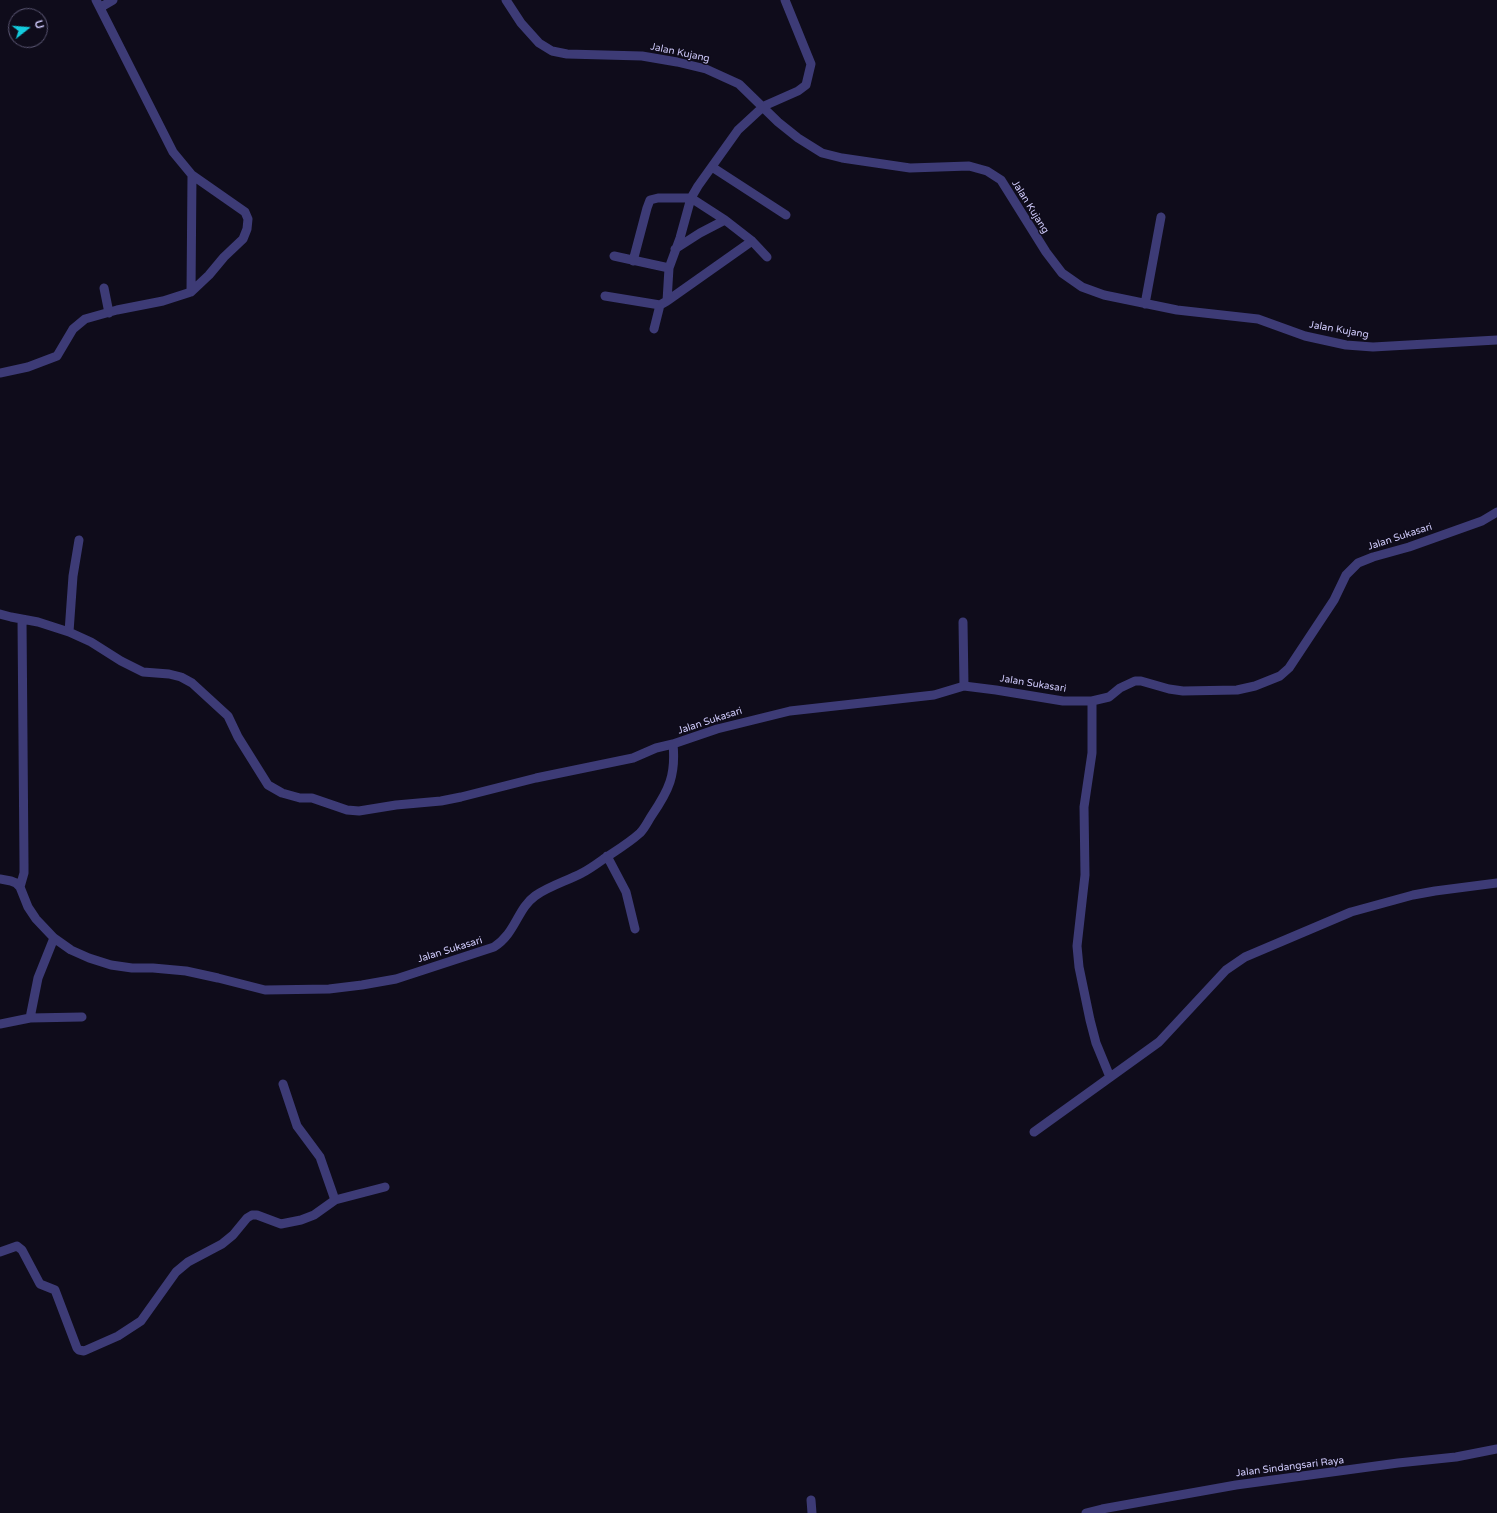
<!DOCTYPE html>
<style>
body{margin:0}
#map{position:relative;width:1497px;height:1513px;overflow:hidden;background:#0f0c1b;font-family:"Varela Round",sans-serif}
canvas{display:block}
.north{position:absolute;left:8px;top:8px;width:40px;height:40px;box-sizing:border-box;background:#0f0c1b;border:1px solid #5c5875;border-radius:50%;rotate:73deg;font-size:11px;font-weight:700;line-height:16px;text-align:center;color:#cfcafb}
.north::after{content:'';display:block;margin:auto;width:14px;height:18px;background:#13ccde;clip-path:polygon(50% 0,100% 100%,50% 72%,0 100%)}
</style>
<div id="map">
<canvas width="1497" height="1513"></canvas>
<div class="north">U</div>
</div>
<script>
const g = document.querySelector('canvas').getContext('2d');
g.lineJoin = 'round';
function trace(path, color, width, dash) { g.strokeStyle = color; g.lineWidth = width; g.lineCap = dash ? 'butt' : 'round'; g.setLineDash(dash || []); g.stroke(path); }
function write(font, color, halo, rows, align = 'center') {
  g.font = font + ' "Varela Round",sans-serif'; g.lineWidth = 3; g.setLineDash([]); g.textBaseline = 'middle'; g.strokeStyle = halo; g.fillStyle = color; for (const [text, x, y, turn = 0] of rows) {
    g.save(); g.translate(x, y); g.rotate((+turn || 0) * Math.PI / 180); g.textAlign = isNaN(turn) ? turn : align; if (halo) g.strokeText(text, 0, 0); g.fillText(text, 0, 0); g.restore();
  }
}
const minor = new Path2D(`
 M 506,0 L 521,23 L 539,43 L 552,51 L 567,54 L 642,56 L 677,62 L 706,69 L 739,84 L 778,122 L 798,138 L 822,153 L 842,158 L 910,168 L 969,166 L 987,171 L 1001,180 L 1046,252 L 1062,273 L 1082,287 L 1104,295 L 1177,310 L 1258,319 L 1305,336 L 1346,345 L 1373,347 L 1497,340
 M 101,7 L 113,0
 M 712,167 L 786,215
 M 725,220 L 752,241 L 767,257
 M 614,256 L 669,268
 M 633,261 L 647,208 L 650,200 L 658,198 L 691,198 L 725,220 L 700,233 L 675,249
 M 104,288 L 109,313
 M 191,292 L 192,175
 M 605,296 L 660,305
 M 667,301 L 752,241
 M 1145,304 L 1161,217
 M 654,329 L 660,305 L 667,301 L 669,268 L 680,238 L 691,198 L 698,186 L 738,130 L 764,106 L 798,91 L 806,85 L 811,64 L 785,0
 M 0,373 L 28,367 L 57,356 L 73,329 L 85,319 L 117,310 L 163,301 L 191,292 L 209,275 L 224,257 L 243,239 L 247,229 L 248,219 L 245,212 L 192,175 L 173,152 L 96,0
 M 0,614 L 11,617 L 38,622 L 69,632 L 91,642 L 121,661 L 143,672 L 169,674 L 181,677 L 192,683 L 228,716 L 238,737 L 268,785 L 282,793 L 300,798 L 312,798 L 347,810 L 359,811 L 396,805 L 441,801 L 461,797 L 536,778 L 633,758 L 656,748 L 673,744
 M 963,622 L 964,686
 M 69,632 L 73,576 L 79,540
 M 1092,701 L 1092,753 L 1084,807 L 1085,875 L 1077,946 L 1079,967 L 1090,1020 L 1096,1043 L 1110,1077
 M 607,856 L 626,892 L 635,929
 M 0,879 L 11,881 L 16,883 L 20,887 L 28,907 L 36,919 L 54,938 L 71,950 L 89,958 L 111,965 L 132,968 L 153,968 L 186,971 L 218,978 L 265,990 L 329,989 L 362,985 L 396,979 L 494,947 C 516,933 517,909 535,896 C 549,886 567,881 582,873 C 590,869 598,863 605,858 C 617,850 629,843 640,833 C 645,828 648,821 652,815 C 669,790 676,775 673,744 L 717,729 L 790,711 L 934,695 L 964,686 L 996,690 L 1063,701 L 1092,701 L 1109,697 L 1120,688 L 1135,681 L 1141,681 L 1169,689 L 1183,691 L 1237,690 L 1255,686 L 1280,676 L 1289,668 L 1334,600 L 1346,575 L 1358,563 L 1373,557 L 1409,547 L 1482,521 L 1497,512
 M 20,887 L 24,873 L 24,864 L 22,619
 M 30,1018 L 38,978 L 54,938
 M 0,1024 L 30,1018 L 82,1017
 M 283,1084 L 297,1126 L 320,1157 L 335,1200
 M 1034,1132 L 1159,1042 L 1226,970 L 1245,957 L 1351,912 L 1413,895 L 1435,891 L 1497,883
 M 0,1252 L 17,1246 L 22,1250 L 40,1284 L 55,1290 L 77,1348 L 79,1350 L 84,1351 L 118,1336 L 141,1321 L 176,1272 L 188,1262 L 222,1244 L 233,1235 L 247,1218 L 252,1215 L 257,1215 L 281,1224 L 301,1220 L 314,1215 L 335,1200 L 385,1187
 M 811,1500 L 812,1513
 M 1086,1513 L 1102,1509 L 1236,1485 L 1398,1463 L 1456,1457 L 1497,1449`);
const streetNames = [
 ["Jalan Kujang",680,53,12],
 ["Jalan Kujang",1030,207,58],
 ["Jalan Kujang",1339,330,10],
 ["Jalan Sukasari",1400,537,-18],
 ["Jalan Sukasari",1033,684,9],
 ["Jalan Sukasari",710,721,-18],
 ["Jalan Sukasari",450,950,-17],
 ["Jalan Sindangsari Raya",1290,1467,-7]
];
trace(minor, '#3d3b76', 9);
write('10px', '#cfcafb', '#0f0c1b', streetNames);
</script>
